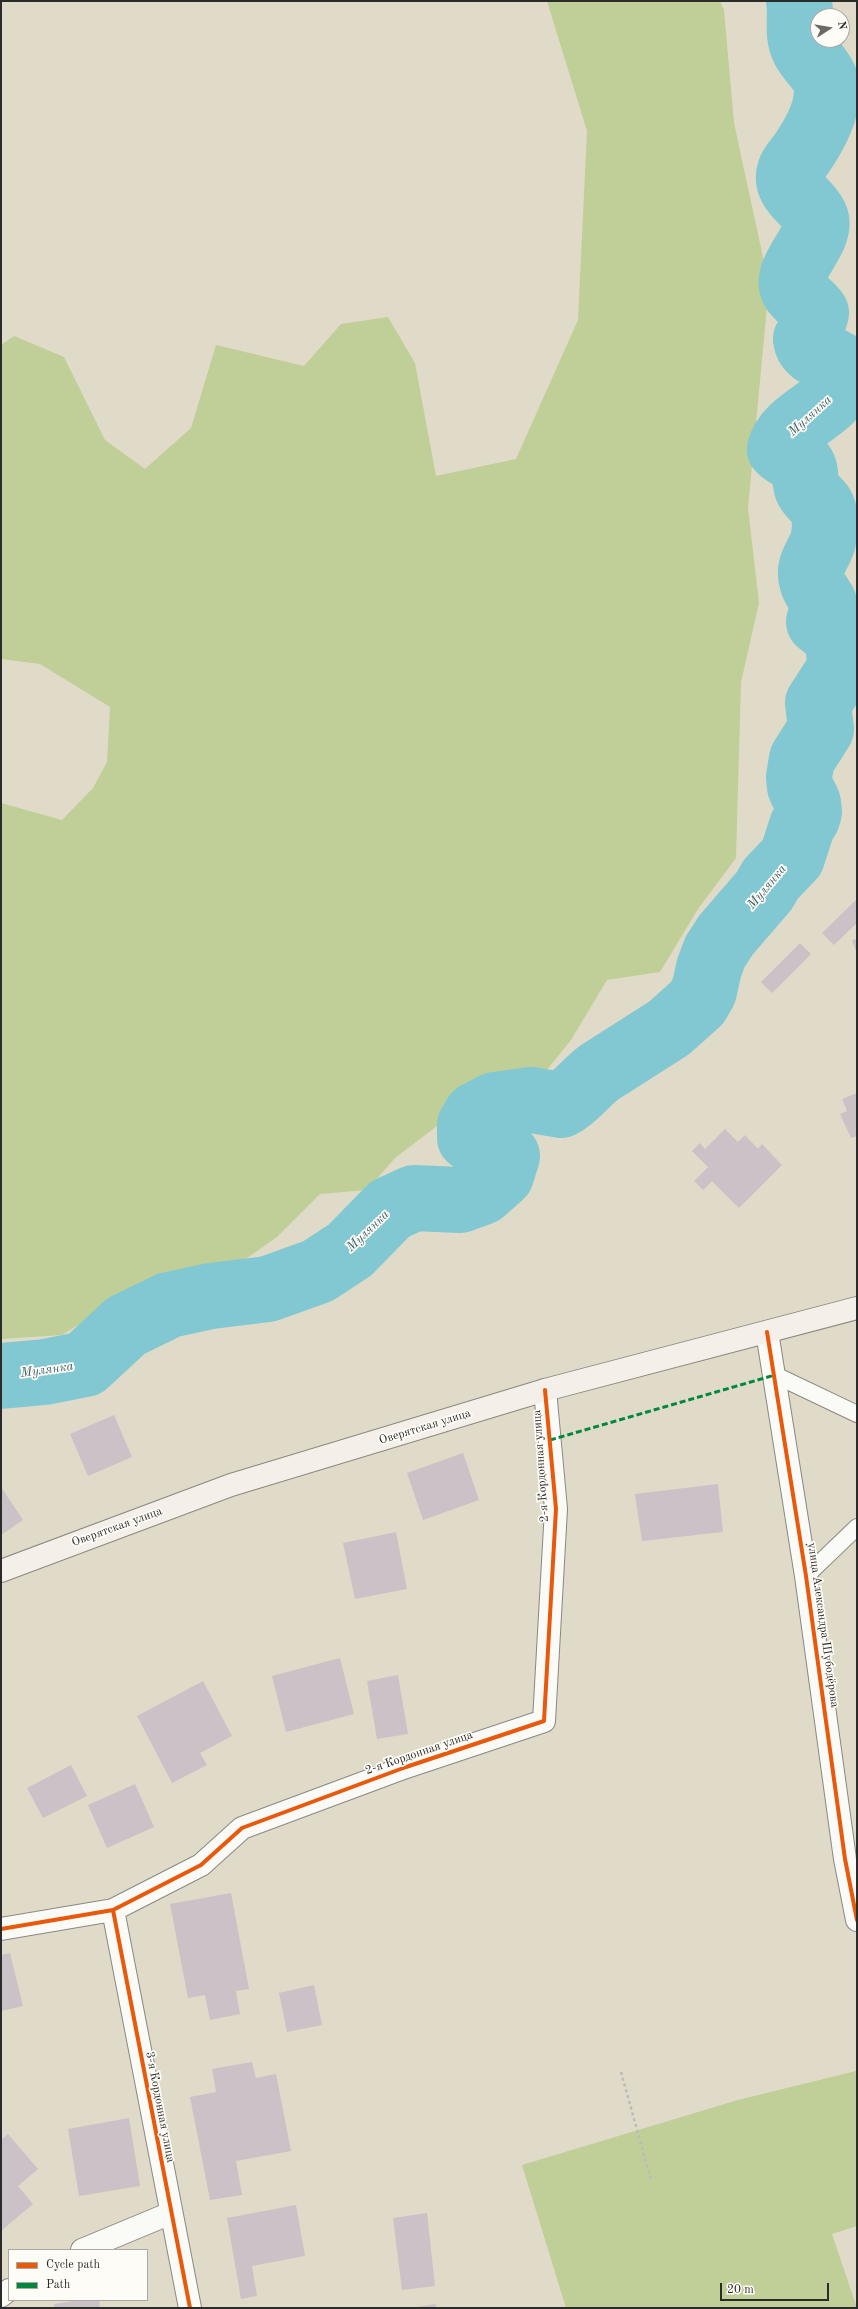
<!DOCTYPE html>
<meta charset="utf-8">
<style>
body{margin:0}
#map{position:relative;width:858px;height:2309px;overflow:hidden;background:#e0dbc8;font-family:"Old Standard TT",serif}
canvas{display:block}
.frame{position:absolute;inset:0;border:2px solid #2b2b2b;pointer-events:none}
.legend{position:absolute;left:8px;top:2249px;width:140px;height:52px;box-sizing:border-box;background:#fdfcf7;border:1px solid #a9a8a5;margin:0;padding:5px 7px;list-style:none;font-size:12px;color:#2b2b2b}
.legend li{display:flex;align-items:center;gap:8px;height:20px}
.legend b{width:20px;border:1px solid #a9a8a5}
.north{position:absolute;left:810px;top:8px;width:40px;height:40px;box-sizing:border-box;background:#fdfcf7;border:1px solid #a9a8a5;border-radius:50%;rotate:78deg;font-size:11px;font-weight:700;line-height:16px;text-align:center;color:#2b2b2b}
.north::after{content:'';display:block;margin:auto;width:14px;height:18px;background:#6a6962;clip-path:polygon(50% 0,100% 100%,50% 72%,0 100%)}
.scale{position:absolute;left:720px;top:2283px;width:109px;height:18px;box-sizing:border-box;border:2px solid #2b2b2b;border-top:0;padding-left:5px;font-size:12px;line-height:14px;white-space:nowrap;color:#2b2b2b;-webkit-text-stroke:3px #fdfcf7;paint-order:stroke}
</style>
<div id="map">
<canvas width="858" height="2309"></canvas>
<div class="frame"></div>
<ul class="legend">
<li><b style="height:5px;background:#e8590c"></b>Cycle path</li>
<li><b style="height:5px;background:#00873e"></b>Path</li>
</ul>
<div class="north">N</div>
<div class="scale">20 m</div>
</div>
<script>
const g = document.querySelector('canvas').getContext('2d');
g.lineJoin = 'round';
function paint(path, color) { g.fillStyle = color; g.fill(path, 'evenodd'); }
function trace(path, color, width, dash) { g.strokeStyle = color; g.lineWidth = width; g.lineCap = dash ? 'butt' : 'round'; g.setLineDash(dash || []); g.stroke(path); }
function write(font, color, halo, rows, align = 'center') {
  g.font = font + ' "Old Standard TT",serif'; g.lineWidth = 3.5; g.setLineDash([]); g.textBaseline = 'middle'; g.strokeStyle = halo; g.fillStyle = color; for (const [text, x, y, turn = 0] of rows) {
    g.save(); g.translate(x, y); g.rotate((+turn || 0) * Math.PI / 180); g.textAlign = isNaN(turn) ? turn : align; if (halo) g.strokeText(text, 0, 0); g.fillText(text, 0, 0); g.restore();
  }
}
const green = new Path2D(`
 M 547,1 L 720,1 L 724,10 L 734,123 L 769,285 L 748,508 L 759,603 L 741,682 L 736,858 L 698,909 L 660,972 L 607,980 L 571,1040 L 546,1071 L 510,1079 L 473,1107 L 437,1126 L 395,1158 L 367,1190 L 320,1194 L 277,1237 L 230,1270 L 133,1291 L 62,1335 L 1,1339 L 1,803 L 62,820 L 93,788 L 107,762 L 110,707 L 40,664 L 1,659 L 1,345 L 14,336 L 64,357 L 105,440 L 145,469 L 191,428 L 216,345 L 304,366 L 341,324 L 388,317 L 415,363 L 436,476 L 516,459 L 578,320 L 587,131 Z
 M 856,2071 L 857,2226 L 832,2234 L 857,2308 L 566,2308 L 522,2165 L 738,2100 Z`);
const river = new Path2D(`
 M 1,1376 L 45,1372 L 85,1364 L 126,1326 L 169,1305 L 211,1296 L 268,1289 L 318,1271 L 350,1250 L 390,1209 L 414,1198 L 460,1200 L 482,1192 L 501,1175 L 507,1156 L 500,1148 L 470,1138 L 470,1125 L 476,1115 L 495,1105 L 532,1100 L 561,1105 C 576,1097 586,1082 600,1072 L 669,1028 L 697,1003 L 704,991 L 709,968 L 715,952 L 726,935 L 764,891 L 771,879 L 792,857 L 802,826 L 807,818 L 809,812 L 808,803 L 800,787 L 799,777 L 802,759 L 821,729 L 818,703 L 842,666 L 839,653 L 841,632 L 828,629 L 819,622 L 824,603 C 820,596 814,589 812,581 C 807,565 819,555 823,541 C 825,533 825,521 824,513 C 822,501 811,498 807,488 C 804,481 807,471 802,465 C 798,458 786,456 780,449 C 789,414 852,407 840,365 C 828,356 808,356 806,339 L 810,333 L 816,313 C 810,303 798,299 793,289 C 784,270 822,239 816,219 C 810,202 783,191 790,171 C 792,165 796,161 800,156 C 812,139 826,115 827,93 C 829,74 811,63 804,49 C 796,33 802,17 799,1`);
const building = new Path2D(`
 M 857,899 L 857,923 L 834,945 L 822,933 Z
 M 857,939 L 857,954 L 852,940 Z
 M 800,943 L 811,954 L 772,993 L 761,982 Z
 M 857,1093 L 857,1136 L 851,1138 L 840,1114 L 847,1111 L 842,1099 Z
 M 725,1129 L 738,1142 L 745,1135 L 758,1149 L 762,1144 L 782,1165 L 739,1208 L 712,1181 L 703,1190 L 694,1181 L 708,1167 L 692,1151 L 700,1143 L 705,1149 Z
 M 114,1415 L 132,1457 L 88,1476 L 70,1434 Z
 M 463,1453 L 479,1500 L 423,1520 L 407,1473 Z
 M 718,1484 L 723,1532 L 642,1541 L 635,1494 Z
 M 1,1487 L 23,1520 L 1,1535 Z
 M 396,1532 L 407,1589 L 355,1599 L 343,1543 Z
 M 340,1658 L 354,1714 L 286,1732 L 272,1676 Z
 M 398,1675 L 408,1734 L 377,1739 L 367,1681 Z
 M 203,1681 L 232,1736 L 200,1753 L 207,1765 L 172,1783 L 137,1716 Z
 M 71,1765 L 87,1796 L 43,1818 L 27,1788 Z
 M 135,1784 L 154,1827 L 107,1848 L 88,1805 Z
 M 231,1893 L 249,1989 L 236,1991 L 240,2014 L 210,2020 L 205,1995 L 188,1998 L 170,1904 Z
 M 10,1953 L 23,2006 L 1,2011 L 1,1955 Z
 M 314,1985 L 322,2025 L 287,2032 L 279,1993 Z
 M 252,2062 L 256,2078 L 276,2074 L 291,2151 L 236,2161 L 242,2195 L 210,2200 L 190,2097 L 216,2092 L 212,2069 Z
 M 129,2118 L 140,2186 L 79,2196 L 68,2129 Z
 M 8,2134 L 38,2169 L 18,2186 L 33,2204 L 1,2231 L 1,2140 Z
 M 296,2205 L 305,2256 L 252,2266 L 257,2296 L 241,2299 L 227,2218 Z
 M 427,2213 L 435,2286 L 402,2290 L 393,2218 Z
 M 79,2300 L 99,2300 L 100,2308 L 54,2308 L 54,2304 Z
 M 436,2304 L 436,2308 L 417,2308 L 417,2307 Z`);
const path = new Path2D(`
 M 621,2072 L 651,2180`);
const service = new Path2D(`
 M 775,1375 L 857,1414
 M 806,1576 L 857,1527`);
const minor = new Path2D(`
 M 767,1332 L 806,1576 L 845,1859 L 857,1920
 M 113,1910 L 190,2308
 M 1,1929 L 113,1910 L 201,1865 L 242,1828 L 406,1767 L 544,1721 L 556,1509 L 545,1390
 M 82,2250 L 171,2213
 M 1,2296 L 9,2290`);
const secondary = new Path2D(`
 M 1,1571 L 231,1485 L 545,1390 L 857,1308`);
const quiet = new Path2D(`
 M 550,1440 L 775,1375`);
const cycleway = new Path2D(`
 M 767,1332 L 806,1576 L 845,1859 L 857,1920
 M 113,1910 L 190,2308
 M 1,1929 L 113,1910 L 201,1865 L 242,1828 L 406,1767 L 544,1721 L 556,1509 L 545,1390`);
const streetNames = [
 ["Оверятская улица",425,1427,-17],
 ["2-я Кордонная улица",541,1466,-94],
 ["Оверятская улица",117,1527,-20],
 ["улица Александра Шубодёрова",823,1625,82],
 ["2-я Кордонная улица",419,1753,-19],
 ["3-я Кордонная улица",160,2107,79]
];
const waterNames = [
 ["Мулянка",810,416,-42],
 ["Мулянка",767,887,-50],
 ["Мулянка",368,1231,-44],
 ["Мулянка",47,1370,-8]
];
paint(green, '#bfcf97');
trace(river, '#82c8d2', 66);
paint(building, '#cac2c6');
trace(service, '#8b887f', 18);
trace(minor, '#8b887f', 24);
trace(secondary, '#8b887f', 24);
trace(path, '#bbbbb7', 2.5, [3, 3]);
trace(service, '#fafaf7', 16);
trace(minor, '#fafaf7', 22);
trace(secondary, '#f4f0e9', 22);
trace(quiet, '#00873e', 3, [6, 3]);
trace(cycleway, '#e8590c', 4);
write('12px', '#2b2b2b', '#fdfcf7', streetNames);
write('italic 13px', '#3b5f67', '#fdfcf7', waterNames);
</script>
